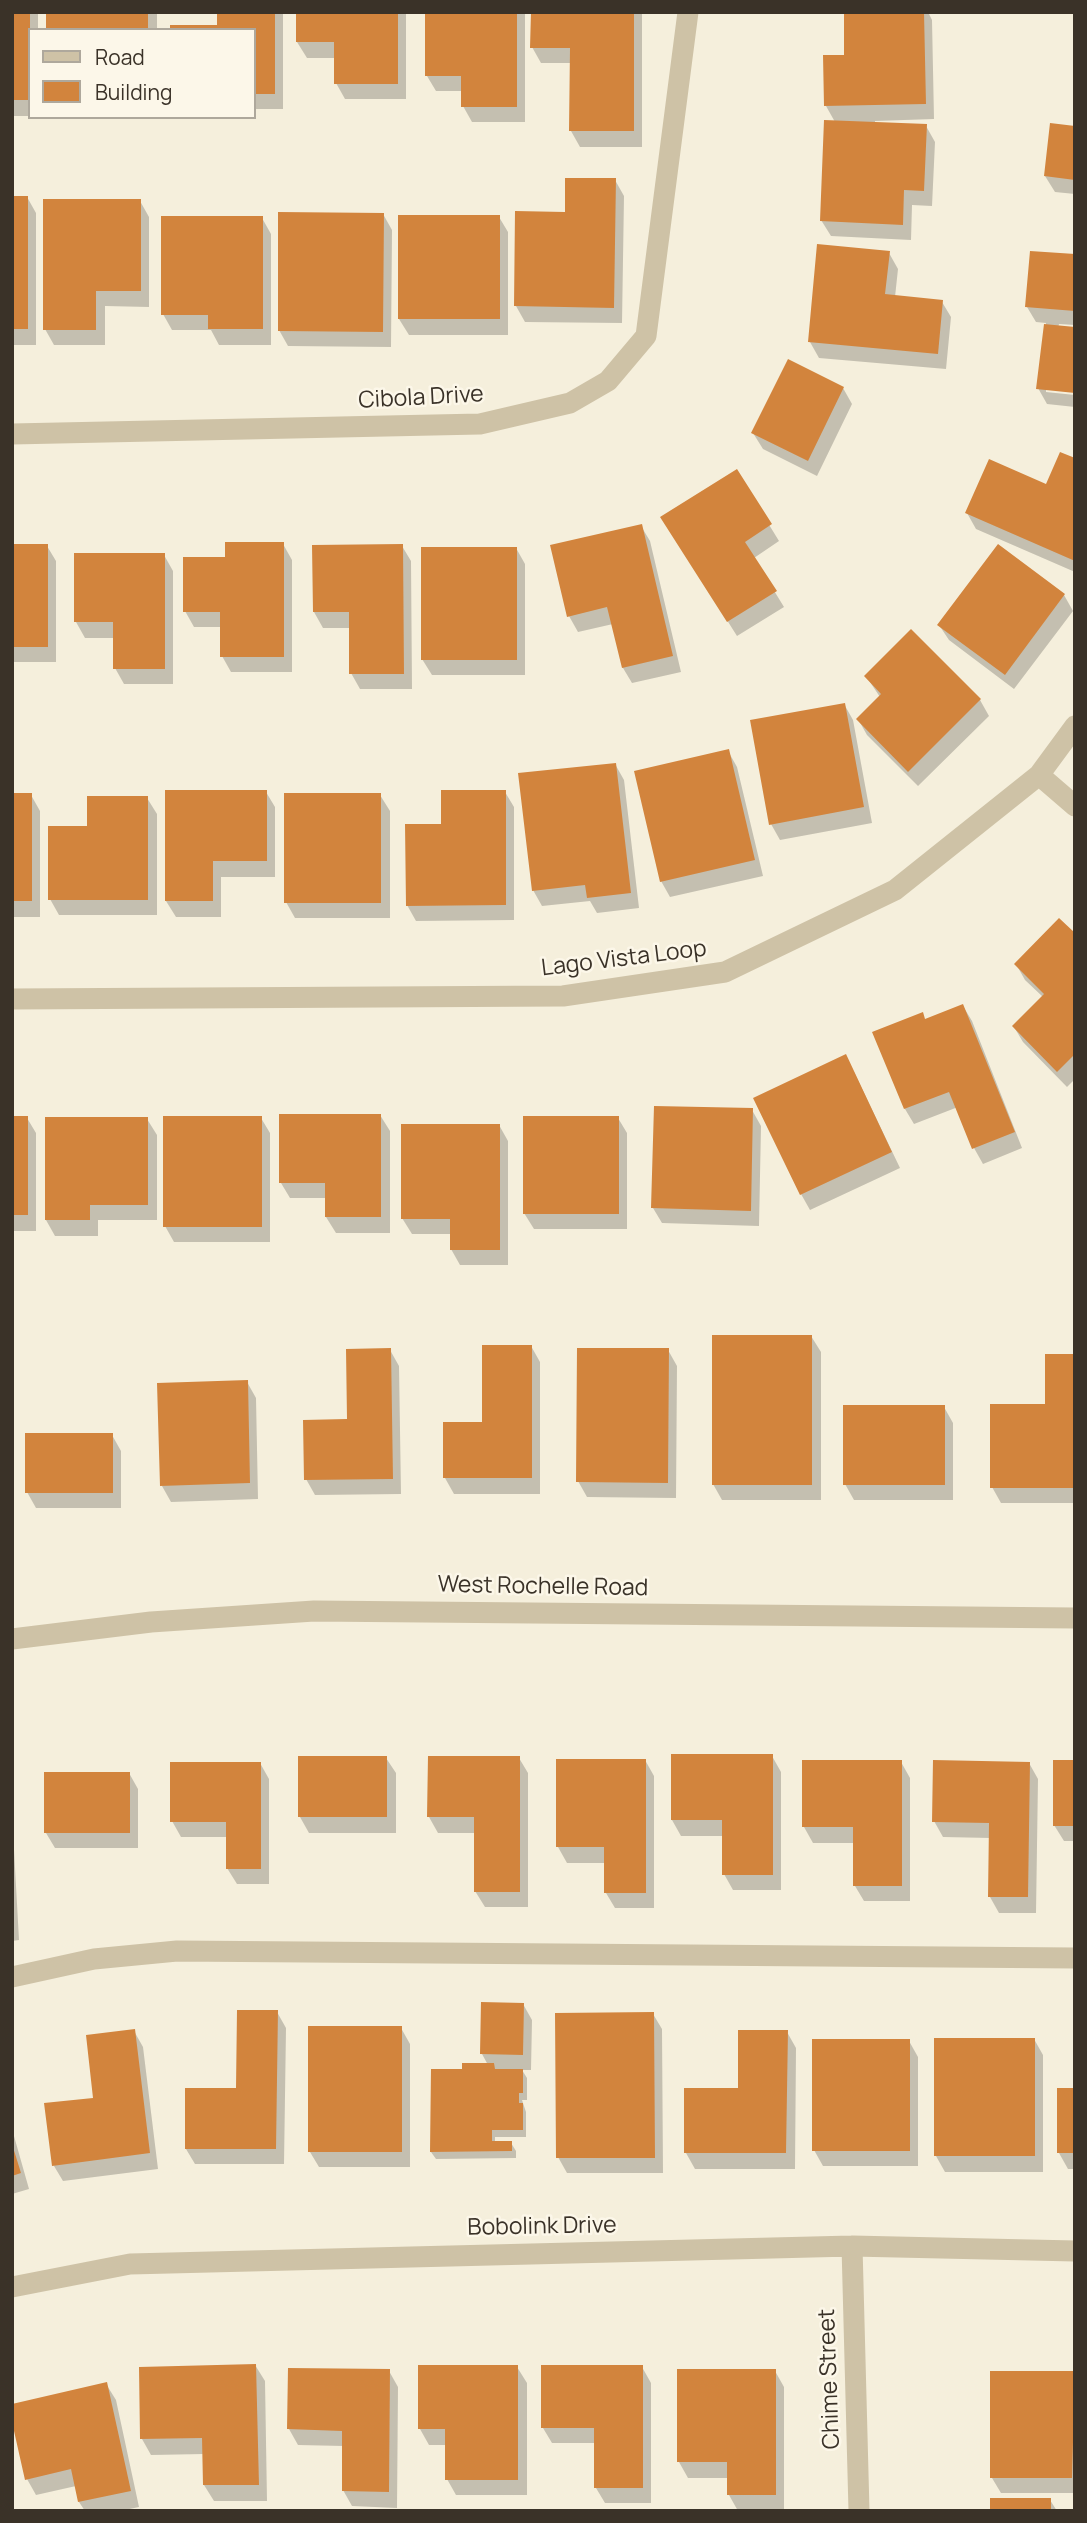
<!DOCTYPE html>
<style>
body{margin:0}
#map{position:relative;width:1087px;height:2523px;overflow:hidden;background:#f5efdc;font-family:Manrope,sans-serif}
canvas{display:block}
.frame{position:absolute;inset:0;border:14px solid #3a3228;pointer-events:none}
.legend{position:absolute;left:28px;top:28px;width:228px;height:91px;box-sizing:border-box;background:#fcf7e9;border:2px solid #aea89c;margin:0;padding:9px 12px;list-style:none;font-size:21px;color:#3a3228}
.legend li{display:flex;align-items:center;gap:14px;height:35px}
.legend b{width:35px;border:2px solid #aea89c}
</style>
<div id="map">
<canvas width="1087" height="2523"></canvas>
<div class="frame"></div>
<ul class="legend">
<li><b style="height:9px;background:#cec2a6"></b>Road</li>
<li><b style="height:19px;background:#d2843d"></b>Building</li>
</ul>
</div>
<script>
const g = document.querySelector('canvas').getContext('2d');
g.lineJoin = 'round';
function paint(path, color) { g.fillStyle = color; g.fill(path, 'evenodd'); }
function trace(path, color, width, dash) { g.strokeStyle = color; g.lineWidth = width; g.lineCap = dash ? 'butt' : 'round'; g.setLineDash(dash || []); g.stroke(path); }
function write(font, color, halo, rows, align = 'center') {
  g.font = font + ' Manrope,sans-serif'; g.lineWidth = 5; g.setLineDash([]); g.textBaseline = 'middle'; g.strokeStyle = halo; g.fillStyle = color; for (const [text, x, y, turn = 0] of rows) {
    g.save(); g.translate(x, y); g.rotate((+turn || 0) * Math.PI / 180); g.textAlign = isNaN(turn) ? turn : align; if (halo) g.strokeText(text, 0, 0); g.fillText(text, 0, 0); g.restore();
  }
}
const shadow = new Path2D(`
 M 12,12 L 38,12 L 38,30 L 30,30 L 30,116 L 12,116 Z
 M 48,12 L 157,12 L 157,30 L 48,30 Z
 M 218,12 L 283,12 L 283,109 L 254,109 L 254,30 Z
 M 297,12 L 406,12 L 406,99 L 345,99 L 336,83 L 336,58 L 307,58 L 297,42 Z
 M 427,12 L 525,12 L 525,122 L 472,122 L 463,106 L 463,91 L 436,91 L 427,76 Z
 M 533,12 L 642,12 L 642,147 L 580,147 L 571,131 L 571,63 L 541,63 L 532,47 Z
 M 846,12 L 928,12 L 932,20 L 934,119 L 875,121 L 875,124 L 926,126 L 935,142 L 932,206 L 912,205 L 911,240 L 831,236 L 821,220 L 835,122 L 826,106 L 846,56 Z
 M 1075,128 L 1075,194 L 1055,192 L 1045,176 Z
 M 615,180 L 624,196 L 622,323 L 525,322 L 516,306 L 567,214 Z
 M 12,197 L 27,197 L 36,213 L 36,345 L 12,345 Z
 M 140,201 L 149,217 L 149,307 L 105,306 L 105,345 L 54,345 L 45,329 Z
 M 383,214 L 392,230 L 391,347 L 288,346 L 279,330 Z
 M 499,217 L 508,232 L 508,335 L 409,335 L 399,319 Z
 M 262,218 L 271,234 L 271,345 L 219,345 L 211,330 L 172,330 L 163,314 Z
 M 889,253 L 898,269 L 895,297 L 942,302 L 951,317 L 946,369 L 819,358 L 810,342 Z
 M 1075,256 L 1075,325 L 1059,324 L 1046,388 L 1046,392 L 1075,395 L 1075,407 L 1047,404 L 1038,388 L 1046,323 L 1036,322 L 1027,307 Z
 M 843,388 L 852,404 L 817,476 L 763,449 L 753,433 Z
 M 1075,460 L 1075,572 L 976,529 L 967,513 L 1047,486 Z
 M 736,471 L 779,541 L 754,558 L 784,607 L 737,636 L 672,533 Z
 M 641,526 L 650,541 L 681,672 L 632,683 L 623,668 L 613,624 L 578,632 L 569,616 Z
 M 283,544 L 292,560 L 292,672 L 231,672 L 222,656 L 222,627 L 194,627 L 185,611 L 227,559 Z
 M 12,546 L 47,546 L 56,561 L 56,662 L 12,662 Z
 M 402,546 L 411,561 L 412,689 L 360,689 L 351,673 L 351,628 L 323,628 L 314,612 Z
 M 516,548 L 525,564 L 525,675 L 432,675 L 422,659 Z
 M 164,555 L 173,571 L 173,684 L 124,684 L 115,668 L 115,638 L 85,638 L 76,622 Z
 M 1064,595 L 1073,611 L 1014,689 L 949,640 L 939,625 Z
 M 911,631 L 980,700 L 989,716 L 918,786 L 867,735 L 858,719 L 880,697 L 866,676 Z
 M 844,704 L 853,720 L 872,823 L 780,840 L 771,824 Z
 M 728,751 L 737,767 L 763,876 L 670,897 L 661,881 Z
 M 615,764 L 624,780 L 639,908 L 597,913 L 590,901 L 542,906 L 533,890 Z
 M 266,792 L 275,807 L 275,877 L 221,877 L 221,917 L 176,917 L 166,901 Z
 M 505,792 L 514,807 L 514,920 L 416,921 L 407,905 L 443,826 Z
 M 12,795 L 31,795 L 40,811 L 40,917 L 12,917 Z
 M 380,795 L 390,811 L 390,918 L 295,918 L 286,902 Z
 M 147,798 L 157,814 L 157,915 L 59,915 L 50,899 L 89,827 Z
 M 1075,936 L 1075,1079 L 1067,1087 L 1023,1042 L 1014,1027 L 1043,997 L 1025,980 L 1016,964 Z
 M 963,1006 L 972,1021 L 1022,1148 L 983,1164 L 974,1148 L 958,1107 L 914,1124 L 905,1109 L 874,1033 L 926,1020 Z
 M 854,1072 L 900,1168 L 810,1210 L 801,1194 Z
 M 752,1110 L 761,1126 L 759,1226 L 662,1223 L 653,1208 Z
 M 380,1115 L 390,1131 L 390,1233 L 336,1233 L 326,1217 L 326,1198 L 290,1198 L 281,1183 Z
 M 12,1118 L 27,1118 L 36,1133 L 36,1231 L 12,1231 Z
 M 261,1118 L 270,1133 L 270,1242 L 174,1242 L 165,1226 Z
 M 618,1118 L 627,1133 L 627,1229 L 534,1229 L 524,1213 Z
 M 147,1119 L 157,1135 L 157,1220 L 98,1220 L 98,1236 L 55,1236 L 46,1220 Z
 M 499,1125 L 508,1141 L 508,1265 L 460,1265 L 451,1249 L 451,1234 L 412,1234 L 402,1218 Z
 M 811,1336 L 821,1352 L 821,1500 L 722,1500 L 713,1484 Z
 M 531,1346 L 540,1362 L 540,1494 L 454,1494 L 445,1478 L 483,1424 Z
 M 390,1350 L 399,1366 L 401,1494 L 315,1495 L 306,1479 L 349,1421 Z
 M 668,1350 L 677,1366 L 676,1498 L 587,1497 L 578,1481 Z
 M 1075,1356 L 1075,1503 L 1001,1503 L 992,1487 L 1047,1406 Z
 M 247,1382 L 256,1398 L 258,1499 L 171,1502 L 162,1486 Z
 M 944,1407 L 953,1423 L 953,1500 L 854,1500 L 845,1484 Z
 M 112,1435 L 121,1451 L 121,1508 L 36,1508 L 27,1492 Z
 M 772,1756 L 781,1772 L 781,1890 L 733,1890 L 724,1874 L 724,1836 L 681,1836 L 672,1820 Z
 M 386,1758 L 396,1773 L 396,1833 L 309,1833 L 300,1817 Z
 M 519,1758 L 528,1773 L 528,1907 L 485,1907 L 475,1891 L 476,1833 L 438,1833 L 429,1817 Z
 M 645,1760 L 654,1776 L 654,1908 L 615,1908 L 606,1893 L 606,1863 L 567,1863 L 558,1847 Z
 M 901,1762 L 910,1778 L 910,1901 L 864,1901 L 855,1886 L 855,1843 L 813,1843 L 804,1827 Z
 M 1075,1762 L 1075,1841 L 1064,1841 L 1054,1825 Z
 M 260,1763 L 269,1779 L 269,1884 L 237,1884 L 227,1868 L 227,1837 L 181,1837 L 172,1821 Z
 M 1029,1763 L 1038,1779 L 1036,1913 L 999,1913 L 990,1897 L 991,1838 L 943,1837 L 934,1821 Z
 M 129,1773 L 138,1789 L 138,1848 L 55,1848 L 46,1833 Z
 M 12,1813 L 19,1940 L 12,1941 Z
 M 523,2004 L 532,2020 L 531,2070 L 522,2070 L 527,2078 L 527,2100 L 522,2100 L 526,2112 L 526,2137 L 495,2137 L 495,2143 L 511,2143 L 516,2151 L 516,2158 L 436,2159 L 431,2152 L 463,2071 L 488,2065 L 482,2054 Z
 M 277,2012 L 286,2028 L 284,2164 L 195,2164 L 186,2149 L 238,2089 Z
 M 653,2014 L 662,2029 L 663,2173 L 567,2173 L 558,2157 Z
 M 401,2028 L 410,2044 L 410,2167 L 319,2167 L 310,2152 Z
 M 134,2031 L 143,2047 L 158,2169 L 63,2181 L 54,2166 L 95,2099 Z
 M 787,2032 L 796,2048 L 795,2169 L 695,2169 L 686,2153 Z
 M 1034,2039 L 1043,2055 L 1043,2172 L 945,2172 L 936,2156 Z
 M 909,2041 L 918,2057 L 918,2166 L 823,2166 L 814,2150 Z
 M 1075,2089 L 1075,2169 L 1068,2169 L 1059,2153 Z
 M 12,2129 L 29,2189 L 12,2194 Z
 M 255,2365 L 265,2381 L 267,2501 L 214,2501 L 204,2485 L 204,2454 L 151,2455 L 142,2439 L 141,2368 Z
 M 517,2367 L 527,2383 L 527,2495 L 456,2495 L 447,2479 L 447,2445 L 429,2445 L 420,2429 Z
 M 642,2367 L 651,2383 L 651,2503 L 605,2503 L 596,2488 L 596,2443 L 552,2443 L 543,2428 Z
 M 389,2371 L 398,2387 L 397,2508 L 352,2506 L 343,2490 L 344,2446 L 298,2445 L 289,2429 Z
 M 775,2371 L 784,2387 L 784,2511 L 738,2511 L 729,2495 L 729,2478 L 688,2478 L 679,2462 Z
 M 1075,2373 L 1075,2493 L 1001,2493 L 992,2478 Z
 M 106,2384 L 116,2400 L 139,2507 L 120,2511 L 85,2511 L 79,2502 L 76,2486 L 36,2495 L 27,2479 Z
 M 1050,2500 L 1057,2511 L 992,2511 Z`);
const building = new Path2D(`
 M 12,12 L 30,12 L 30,100 L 12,100 Z
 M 46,12 L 148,12 L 148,30 L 46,30 Z
 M 217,12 L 275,12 L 275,94 L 254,94 L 254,30 L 170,30 L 170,25 L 217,25 Z
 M 296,12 L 398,12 L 398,84 L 334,84 L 334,42 L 296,42 Z
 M 425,12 L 517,12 L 517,107 L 461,107 L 461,76 L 425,76 Z
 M 531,12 L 634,12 L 634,131 L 569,131 L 570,48 L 530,48 Z
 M 844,12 L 924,12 L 926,104 L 824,106 L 823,55 L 844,55 Z
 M 824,120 L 927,124 L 924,191 L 904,190 L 903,225 L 820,221 Z
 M 1050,123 L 1075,126 L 1075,180 L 1044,176 Z
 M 565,178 L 616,178 L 614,308 L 514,306 L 515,211 L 565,212 Z
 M 12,196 L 28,196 L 28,329 L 12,329 Z
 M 43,199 L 141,199 L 141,291 L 96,291 L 96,330 L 43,330 Z
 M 278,212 L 384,213 L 383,332 L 278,331 Z
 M 398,215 L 500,215 L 500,319 L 398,319 Z
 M 161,216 L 263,216 L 263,329 L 208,329 L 208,315 L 161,315 Z
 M 817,244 L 890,251 L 885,294 L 943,300 L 938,354 L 808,342 Z
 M 1030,251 L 1075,254 L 1075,311 L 1025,307 Z
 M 1044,324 L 1075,327 L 1075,393 L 1036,389 Z
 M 788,359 L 844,387 L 808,461 L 751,433 Z
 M 1060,452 L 1075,458 L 1075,561 L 965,513 L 989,459 L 1046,484 Z
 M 737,469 L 772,524 L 745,542 L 777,591 L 727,622 L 660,517 Z
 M 642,524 L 673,656 L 622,668 L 607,607 L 567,617 L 550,545 Z
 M 225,542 L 284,542 L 284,657 L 220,657 L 220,612 L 183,612 L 183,557 L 225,557 Z
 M 12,544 L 48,544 L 48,647 L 12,647 Z
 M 403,544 L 404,674 L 349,674 L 349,612 L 313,612 L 312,545 Z
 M 998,544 L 1065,594 L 1005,675 L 937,625 Z
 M 421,547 L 517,547 L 517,660 L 421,660 Z
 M 74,553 L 165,553 L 165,669 L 113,669 L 113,622 L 74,622 Z
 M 911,629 L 981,699 L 908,772 L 856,719 L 881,694 L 864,676 Z
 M 845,703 L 864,807 L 769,825 L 750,720 Z
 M 729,749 L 755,860 L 660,882 L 634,771 Z
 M 616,763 L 631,893 L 587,898 L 585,885 L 532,891 L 518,773 Z
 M 165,790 L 267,790 L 267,861 L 213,861 L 213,901 L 165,901 Z
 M 441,790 L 506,790 L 506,905 L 406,906 L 405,824 L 441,824 Z
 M 12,793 L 32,793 L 32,901 L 12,901 Z
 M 284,793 L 381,793 L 381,903 L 284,903 Z
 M 87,796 L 148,796 L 148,900 L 48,900 L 48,826 L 87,826 Z
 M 1059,918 L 1075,933 L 1075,1054 L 1057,1072 L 1012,1026 L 1044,994 L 1014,964 Z
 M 963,1004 L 1015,1132 L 972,1149 L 949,1092 L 904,1109 L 872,1032 L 923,1012 L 925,1019 Z
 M 846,1054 L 892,1152 L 800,1195 L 753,1098 Z
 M 654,1106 L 753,1108 L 751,1211 L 651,1208 Z
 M 279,1114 L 381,1114 L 381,1217 L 325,1217 L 325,1183 L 279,1183 Z
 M 12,1116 L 28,1116 L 28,1215 L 12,1215 Z
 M 163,1116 L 262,1116 L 262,1227 L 163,1227 Z
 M 523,1116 L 619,1116 L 619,1214 L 523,1214 Z
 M 45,1117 L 148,1117 L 148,1205 L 90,1205 L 90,1220 L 45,1220 Z
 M 401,1124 L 500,1124 L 500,1250 L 450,1250 L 450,1219 L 401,1219 Z
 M 712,1335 L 812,1335 L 812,1485 L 712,1485 Z
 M 482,1345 L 532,1345 L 532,1478 L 443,1478 L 443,1422 L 482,1422 Z
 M 391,1348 L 393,1479 L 304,1480 L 303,1420 L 347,1419 L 346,1349 Z
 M 577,1348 L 669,1348 L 668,1483 L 576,1482 Z
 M 1045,1354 L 1075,1354 L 1075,1488 L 990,1488 L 990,1404 L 1045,1404 Z
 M 248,1380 L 250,1483 L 160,1486 L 157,1383 Z
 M 843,1405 L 945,1405 L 945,1485 L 843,1485 Z
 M 25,1433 L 113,1433 L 113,1493 L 25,1493 Z
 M 671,1754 L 773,1754 L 773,1875 L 722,1875 L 722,1820 L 671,1820 Z
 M 298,1756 L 387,1756 L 387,1817 L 298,1817 Z
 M 428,1756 L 520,1756 L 520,1892 L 474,1892 L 474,1817 L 427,1817 Z
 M 556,1759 L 646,1759 L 646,1893 L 604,1893 L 604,1847 L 556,1847 Z
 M 802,1760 L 902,1760 L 902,1886 L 853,1886 L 853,1827 L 802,1827 Z
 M 933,1760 L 1030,1762 L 1028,1897 L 988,1897 L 989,1823 L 932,1822 Z
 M 1053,1760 L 1075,1760 L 1075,1826 L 1053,1826 Z
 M 170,1762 L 261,1762 L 261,1869 L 226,1869 L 226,1822 L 170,1822 Z
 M 44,1772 L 130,1772 L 130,1833 L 44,1833 Z
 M 481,2002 L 524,2003 L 523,2055 L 480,2054 Z
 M 237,2010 L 278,2010 L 276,2149 L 185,2149 L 185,2088 L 236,2088 Z
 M 654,2012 L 655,2158 L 556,2158 L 555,2013 Z
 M 308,2026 L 402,2026 L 402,2152 L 308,2152 Z
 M 135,2029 L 150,2153 L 52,2166 L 44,2103 L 93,2098 L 86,2035 Z
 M 738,2030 L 788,2030 L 786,2153 L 684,2153 L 684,2088 L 738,2088 Z
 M 934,2038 L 1035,2038 L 1035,2156 L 934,2156 Z
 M 812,2039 L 910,2039 L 910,2151 L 812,2151 Z
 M 462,2063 L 494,2063 L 495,2069 L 523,2069 L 523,2093 L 519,2093 L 519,2103 L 523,2103 L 523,2130 L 492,2130 L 492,2141 L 512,2141 L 512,2151 L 430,2152 L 431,2069 L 462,2069 Z
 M 1057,2088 L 1075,2088 L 1075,2153 L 1057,2153 Z
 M 12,2144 L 21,2173 L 12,2176 Z
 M 256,2364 L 259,2485 L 203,2485 L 202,2438 L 140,2439 L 139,2367 Z
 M 418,2365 L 518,2365 L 518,2480 L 445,2480 L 445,2429 L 418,2429 Z
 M 541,2365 L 643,2365 L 643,2488 L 594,2488 L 594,2428 L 541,2428 Z
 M 288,2368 L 390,2369 L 389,2492 L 342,2491 L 342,2431 L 287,2429 Z
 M 677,2369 L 776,2369 L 776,2495 L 727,2495 L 727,2462 L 677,2462 Z
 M 990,2371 L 1075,2371 L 1072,2478 L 990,2478 Z
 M 107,2382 L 131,2491 L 78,2502 L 71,2469 L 25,2480 L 12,2422 L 12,2404 Z
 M 990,2498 L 1051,2498 L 1051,2511 L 990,2511 Z`);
const minor = new Path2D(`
 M 12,434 L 480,424 L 570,403 L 608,381 L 646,336 L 688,12
 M 1039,775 L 1075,806
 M 12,999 L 563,996 L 725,972 L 895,890 L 1039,775 L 1075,726
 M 12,1639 L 151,1622 L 314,1611 L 1075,1618
 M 12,1977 L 94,1959 L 177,1951 L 1075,1958
 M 852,2246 L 859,2511
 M 12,2287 L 130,2264 L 852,2246 L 1075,2251`);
const streetNames = [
 ["Cibola Drive",421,398,-3],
 ["Lago Vista Loop",624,959,-7],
 ["West Rochelle Road",543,1587,1],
 ["Bobolink Drive",542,2227,-1],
 ["Chime Street",830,2379,-92]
];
paint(shadow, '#0003');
paint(building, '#d2843d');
trace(minor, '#cec2a6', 21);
write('23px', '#3a3228', '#fcf7e9', streetNames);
</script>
